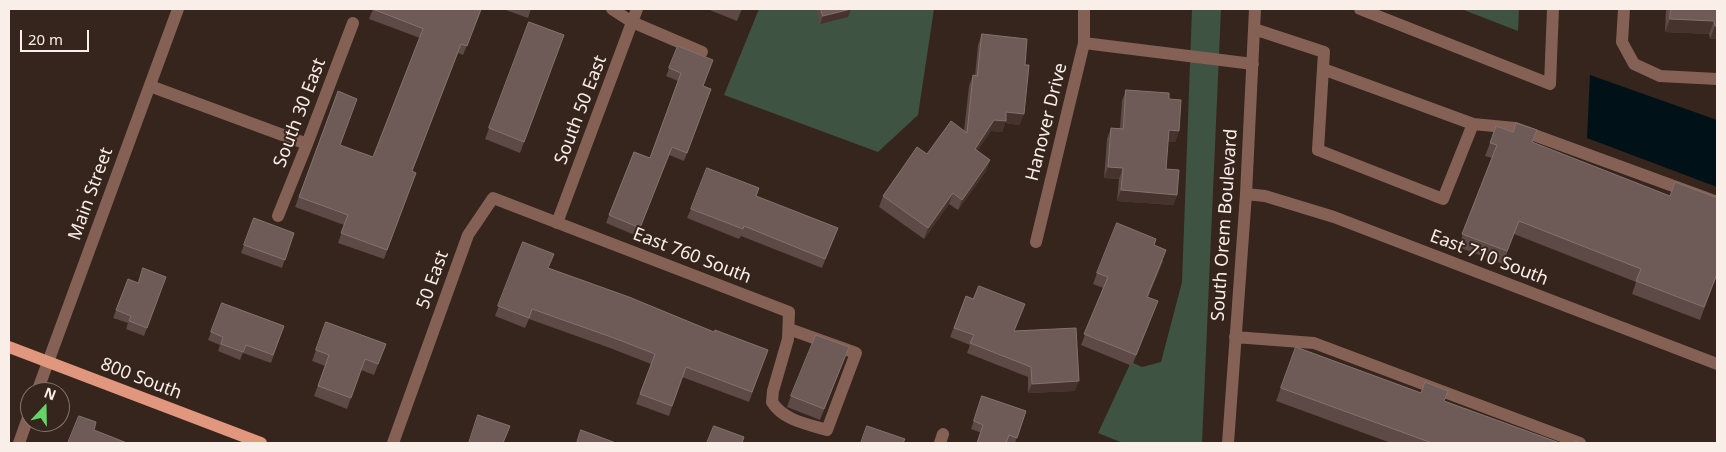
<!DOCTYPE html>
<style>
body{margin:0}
#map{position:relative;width:1726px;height:452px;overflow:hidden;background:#35251c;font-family:"Noto Sans",sans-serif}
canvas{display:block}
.frame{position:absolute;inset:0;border:10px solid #f9eee8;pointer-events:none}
.north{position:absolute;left:20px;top:382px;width:50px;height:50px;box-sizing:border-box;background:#35251c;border:1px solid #83756e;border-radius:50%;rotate:21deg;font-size:14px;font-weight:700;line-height:20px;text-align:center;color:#f9eee8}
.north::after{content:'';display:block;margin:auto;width:18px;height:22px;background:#64d468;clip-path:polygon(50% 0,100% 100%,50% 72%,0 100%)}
.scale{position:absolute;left:20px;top:30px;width:69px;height:22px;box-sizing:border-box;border:2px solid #f9eee8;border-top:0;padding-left:6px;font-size:15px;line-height:18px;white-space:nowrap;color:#f9eee8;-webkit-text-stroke:4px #35251c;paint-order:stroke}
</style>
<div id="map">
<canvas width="1726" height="452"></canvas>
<div class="frame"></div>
<div class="north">N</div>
<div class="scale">20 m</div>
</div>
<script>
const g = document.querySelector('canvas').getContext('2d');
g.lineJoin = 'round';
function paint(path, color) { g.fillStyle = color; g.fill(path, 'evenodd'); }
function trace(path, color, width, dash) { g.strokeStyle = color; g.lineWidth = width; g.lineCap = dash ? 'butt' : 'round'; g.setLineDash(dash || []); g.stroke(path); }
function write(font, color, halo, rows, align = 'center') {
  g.font = font + ' "Noto Sans",sans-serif'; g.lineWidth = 4; g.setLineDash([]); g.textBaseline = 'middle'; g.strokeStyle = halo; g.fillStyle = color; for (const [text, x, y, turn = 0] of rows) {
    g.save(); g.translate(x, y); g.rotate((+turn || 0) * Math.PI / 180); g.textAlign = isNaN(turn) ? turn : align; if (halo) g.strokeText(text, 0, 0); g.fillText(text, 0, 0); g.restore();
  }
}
const green = new Path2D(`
 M 759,9 L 934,9 L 918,115 L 878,152 L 724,95 Z
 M 1192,9 L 1221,9 L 1202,443 L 1123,443 L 1098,433 L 1131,362 L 1142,367 L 1161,362 L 1182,282 Z
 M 1461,9 L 1519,9 L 1518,31 Z`);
const water = new Path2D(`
 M 1590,75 L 1717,120 L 1717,187 L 1587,138 Z`);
const minor = new Path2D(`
 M 612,9 L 632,22 L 702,52
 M 1360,9 L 1550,84 L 1553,9
 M 1624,9 L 1622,42 L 1634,64 L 1660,76 L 1717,79
 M 1254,29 L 1324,52 L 1318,150 L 1443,199 L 1473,124 L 1323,69
 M 1084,43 L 1253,64
 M 150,86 L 307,144
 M 1473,124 L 1515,128 L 1717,202
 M 1246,194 L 1265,196 L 1334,217 L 1717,364
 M 278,216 L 307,144 L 353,23
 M 557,223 L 637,9
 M 1036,242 L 1084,43 L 1084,9
 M 1235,337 L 1314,343 L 1580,443
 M 37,392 L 178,9
 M 19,443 L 30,412
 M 393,443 L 468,235 L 493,198 L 789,312 L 788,339 L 773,391 L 772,402 C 783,420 807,424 827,430 L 856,353 L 789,329
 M 940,443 L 943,434
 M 1228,443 L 1246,194 L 1255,9`);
const major = new Path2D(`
 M 9,347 L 261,443`);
const wall = new Path2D(`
 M 373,9 L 482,9 L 463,55 L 458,53 L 412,171 L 416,173 L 384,259 L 338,243 L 344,225 L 295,207 L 338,91 L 340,145 L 373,157 L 420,38 L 369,19 Z
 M 503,9 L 531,9 L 528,18 Z
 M 707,9 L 742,9 L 737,21 Z
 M 816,9 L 851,9 L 848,17 L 820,24 Z
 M 1666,9 L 1717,9 L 1717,39 L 1710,39 L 1709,34 L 1665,32 Z
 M 529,22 L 564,35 L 520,153 L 485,139 Z
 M 982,34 L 1020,125 L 1005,123 L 1002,132 L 991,131 L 977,151 L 990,160 L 986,171 L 958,210 L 949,204 L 924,239 L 879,207 L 883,196 L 927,154 L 964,131 L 969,86 L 973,75 L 975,76 L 978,45 Z
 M 678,46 L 703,86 L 711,89 L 684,161 L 669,155 L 637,236 L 606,223 L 634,152 L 650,158 L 678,81 L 666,76 Z
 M 1126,90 L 1169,99 L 1179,131 L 1175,142 L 1168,141 L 1166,169 L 1177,195 L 1173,205 L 1117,201 L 1119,179 L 1104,178 L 1107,139 L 1111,128 L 1120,128 L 1122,101 Z
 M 1537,130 L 1532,142 L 1717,275 L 1700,320 L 1632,294 L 1636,282 L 1514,234 L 1503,264 L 1458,247 L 1492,158 L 1485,156 L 1490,143 L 1513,132 Z
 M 691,209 L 838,228 L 822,268 L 741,236 L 739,239 L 687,218 Z
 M 254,218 L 294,233 L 282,268 L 241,253 Z
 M 1156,239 L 1154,245 L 1163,261 L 1148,297 L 1158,301 L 1132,366 L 1081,345 L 1103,288 L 1093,284 L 1097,273 Z
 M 523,242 L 549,268 L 714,332 L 768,350 L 749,402 L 682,377 L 669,416 L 636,404 L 651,364 L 610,348 L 529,319 L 525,328 L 495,316 Z
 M 166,277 L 144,336 L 126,329 L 128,323 L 113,318 L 128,279 L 138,283 Z
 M 966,296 L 1014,331 L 1075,391 L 1028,393 L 1028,377 L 967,353 L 970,345 L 950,337 Z
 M 222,303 L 284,326 L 271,363 L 243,353 L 240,360 L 218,351 L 220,345 L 208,340 Z
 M 326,322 L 386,344 L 374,375 L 361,370 L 347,409 L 314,396 L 325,366 L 312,361 Z
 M 849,347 L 820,420 L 787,407 L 791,396 Z
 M 1296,347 L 1444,401 L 1560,443 L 1391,443 L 1276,401 Z
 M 982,396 L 1026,411 L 1015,443 L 1008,443 L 971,429 Z`);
const shadedWall = new Path2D(`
 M 851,9 L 848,17 L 820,24 L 823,16 Z
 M 1670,19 L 1714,21 L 1709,34 L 1665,32 Z
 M 1715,26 L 1717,26 L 1717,39 L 1710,39 Z
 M 1006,112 L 1024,114 L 1020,125 L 1005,123 L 1002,132 L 991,131 L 971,160 L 975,149 L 994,120 Z
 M 1169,130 L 1179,131 L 1175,142 L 1165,141 Z
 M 990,160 L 986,171 L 958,210 L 962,200 Z
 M 1108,167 L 1123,168 L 1119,179 L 1104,178 Z
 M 1121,190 L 1177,195 L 1173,205 L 1117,201 Z
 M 953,193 L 949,204 L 924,239 L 928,228 Z
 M 1079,381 L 1075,391 L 1028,393 L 1032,384 Z`);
const building = new Path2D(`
 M 373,9 L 481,9 L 467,46 L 461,44 L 412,171 L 416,173 L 387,250 L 341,233 L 348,215 L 299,197 L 338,91 L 357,99 L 340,145 L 373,157 L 423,29 Z
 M 821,9 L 851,9 L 823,16 Z
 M 1671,9 L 1717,9 L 1717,26 L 1715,26 L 1714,21 L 1670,19 Z
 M 529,22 L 564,35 L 524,142 L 489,128 Z
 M 982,34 L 1027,39 L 1025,65 L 1029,65 L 1024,114 L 1006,112 L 1006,121 L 994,120 L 975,149 L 990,160 L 962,200 L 953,193 L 928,228 L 883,196 L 917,147 L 927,154 L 951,121 L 967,133 L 973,75 L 977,76 Z
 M 678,46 L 713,60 L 703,86 L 711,89 L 687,153 L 672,147 L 640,228 L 609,215 L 634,152 L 650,158 L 681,73 L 669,68 Z
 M 1126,90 L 1169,93 L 1169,99 L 1181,100 L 1179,131 L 1169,130 L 1166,169 L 1179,170 L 1177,195 L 1121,190 L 1123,168 L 1108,167 L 1111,128 L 1123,129 Z
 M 1516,123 L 1537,130 L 1532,142 L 1670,196 L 1675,182 L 1717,198 L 1717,274 L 1704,307 L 1636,281 L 1641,269 L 1519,221 L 1507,251 L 1462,234 L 1497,145 L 1490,143 L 1496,126 L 1513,132 Z
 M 707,168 L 759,188 L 756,196 L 838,228 L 825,259 L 744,226 L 743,229 L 691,209 Z
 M 254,218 L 294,233 L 285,260 L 244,245 Z
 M 1117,223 L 1156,239 L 1154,245 L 1166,250 L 1147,297 L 1158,301 L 1136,355 L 1084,334 L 1108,277 L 1097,273 Z
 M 523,242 L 554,254 L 548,268 L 629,297 L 714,332 L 715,330 L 768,350 L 752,392 L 686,367 L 672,406 L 640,394 L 655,354 L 614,338 L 532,309 L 529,318 L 498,306 Z
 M 143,268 L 166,277 L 147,328 L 129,321 L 131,316 L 116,310 L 128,279 L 138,283 Z
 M 979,286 L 1025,304 L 1014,331 L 1076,328 L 1079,381 L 1032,384 L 1031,367 L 970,343 L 974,335 L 954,328 L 966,296 L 973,299 Z
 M 222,303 L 284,326 L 273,355 L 246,345 L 243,352 L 221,344 L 223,337 L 211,332 Z
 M 326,322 L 386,344 L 378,364 L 365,359 L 351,398 L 318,386 L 329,355 L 316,350 Z
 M 816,335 L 849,347 L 824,409 L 791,396 Z
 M 1296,347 L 1421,393 L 1425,382 L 1448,391 L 1444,401 L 1560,443 L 1432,443 L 1281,388 Z
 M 982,396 L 1026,411 L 1017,438 L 1009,435 L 1006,443 L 977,443 L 983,425 L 974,421 Z
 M 478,415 L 510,426 L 503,443 L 469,443 Z
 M 79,416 L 96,422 L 94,430 L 127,443 L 68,443 Z
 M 714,426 L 744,437 L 742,443 L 707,443 Z
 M 867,426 L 905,439 L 903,443 L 861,443 Z
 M 581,430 L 616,443 L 577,443 Z
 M 1575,441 L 1581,443 L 1574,443 Z`);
const streetNames = [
 ["South 50 East",581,110,-69],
 ["South 30 East",300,113,-69],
 ["Hanover Drive",1047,122,-76],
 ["Main Street",91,194,-70],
 ["South Orem Boulevard",1225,225,-86],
 ["East 760 South",692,256,21],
 ["East 710 South",1489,258,21],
 ["50 East",433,280,-70],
 ["800 South",141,379,21]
];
paint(green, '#3e5341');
paint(water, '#001217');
trace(minor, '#856155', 12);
trace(major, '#e0977e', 12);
paint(wall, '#5d4946');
paint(shadedWall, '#46332e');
paint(building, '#6e5b58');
trace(building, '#83726e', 1);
write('18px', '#f9eee8', '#35251c', streetNames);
</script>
